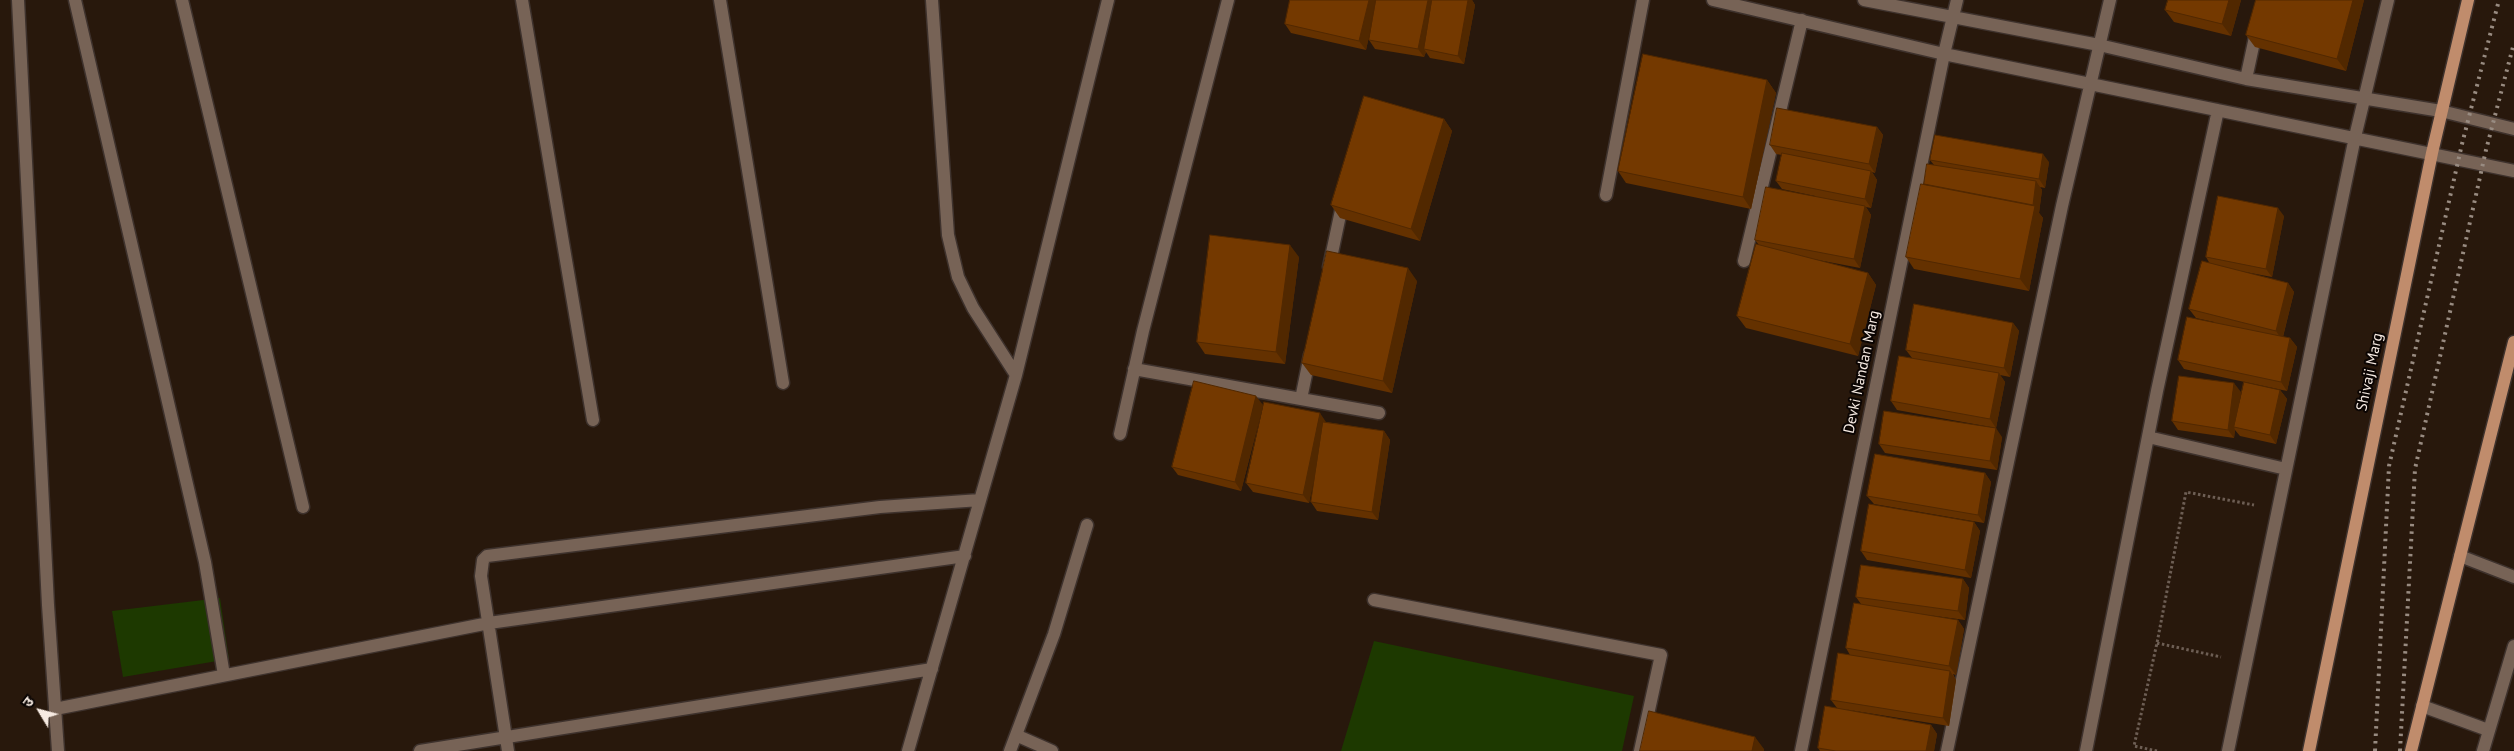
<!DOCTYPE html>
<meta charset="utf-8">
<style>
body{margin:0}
#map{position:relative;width:2514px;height:751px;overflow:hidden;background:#28180c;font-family:"PT Sans","Noto Sans Devanagari",sans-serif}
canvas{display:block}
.north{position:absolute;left:15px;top:686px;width:50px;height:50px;-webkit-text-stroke:4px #0b0503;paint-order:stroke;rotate:307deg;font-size:14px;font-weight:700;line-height:20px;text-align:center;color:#f6eae2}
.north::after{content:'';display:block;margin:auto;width:18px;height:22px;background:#f6eae2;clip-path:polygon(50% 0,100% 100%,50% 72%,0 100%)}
</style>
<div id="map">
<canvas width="2514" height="751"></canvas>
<div class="north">उ</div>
</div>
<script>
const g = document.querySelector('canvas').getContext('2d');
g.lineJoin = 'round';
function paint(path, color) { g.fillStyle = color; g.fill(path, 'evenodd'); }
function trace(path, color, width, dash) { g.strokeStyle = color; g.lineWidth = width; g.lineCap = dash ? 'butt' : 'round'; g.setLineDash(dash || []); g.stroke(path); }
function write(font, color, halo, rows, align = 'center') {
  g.font = font + ' "PT Sans",sans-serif'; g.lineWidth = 4; g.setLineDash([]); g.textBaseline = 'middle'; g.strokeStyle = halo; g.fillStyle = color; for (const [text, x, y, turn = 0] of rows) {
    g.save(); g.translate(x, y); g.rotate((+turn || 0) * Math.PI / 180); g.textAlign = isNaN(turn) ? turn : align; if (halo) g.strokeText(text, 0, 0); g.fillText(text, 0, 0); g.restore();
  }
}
const green = new Path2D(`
 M 220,598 L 229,659 L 123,677 L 112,611 Z
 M 1374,641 L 1634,696 L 1622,751 L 1341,751 Z`);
const path = new Path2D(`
 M 2157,643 L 2221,657
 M 2157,751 L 2134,746 L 2157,643 L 2186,492 L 2254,505`);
const minor = new Path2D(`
 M 18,0 L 48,605 L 58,751
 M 75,0 L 205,562 L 224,675
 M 182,0 L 303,507
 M 522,0 L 593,420
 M 720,0 L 783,383
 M 932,0 L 948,235 L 958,277 L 973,308 L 1016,375
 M 1713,0 L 1944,54 L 2514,171
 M 1864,0 L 2099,45 L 2246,79 L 2441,111 L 2514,129
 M 2246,79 L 2263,0
 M 1606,195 L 1643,0
 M 1744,261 L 1802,20
 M 1329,267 L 1343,201
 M 1134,369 L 1379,413
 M 1301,399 L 1310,355
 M 1120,434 L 1143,331 L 1228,0
 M 2148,437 L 2286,469
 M 2460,556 L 2514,577
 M 1374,600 L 1661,655 L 1640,751
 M 2422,706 L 2488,730
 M 55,709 L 489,623 L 965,556
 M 1018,736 L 1052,751
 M 420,751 L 932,669
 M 508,751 L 481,576 L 483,560 L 487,556 L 880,507 L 980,500
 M 908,751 L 1016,375 L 1108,0
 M 1010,751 L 1054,634 L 1087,525
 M 1801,751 L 1944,54 L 1957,0
 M 1947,751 L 2062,206 L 2110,0
 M 2086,751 L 2157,391 L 2218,110
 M 2228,751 L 2355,137 L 2388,0
 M 2483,751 L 2514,646`);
const major = new Path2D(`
 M 2309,751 L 2432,153 L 2468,0
 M 2411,751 L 2514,342`);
const rail = new Path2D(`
 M 2375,751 L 2389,466 L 2462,144 L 2499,0
 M 2400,751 L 2415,469 L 2486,150 L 2514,43`);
const wall = new Path2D(`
 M 1290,0 L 1472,0 L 1475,5 L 1464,64 L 1430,58 L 1426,52 L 1424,57 L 1375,49 L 1369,40 L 1373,18 L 1366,50 L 1291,33 L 1285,24 Z
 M 2241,0 L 2231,36 L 2174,22 L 2165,10 Z
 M 2256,0 L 2364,0 L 2346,71 L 2255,47 L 2246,35 Z
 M 1767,80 L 1776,93 L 1751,209 L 1626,183 L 1618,171 Z
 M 1444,119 L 1452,131 L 1420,241 L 1340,218 L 1331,205 Z
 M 1877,127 L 1883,135 L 1875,173 L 1872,172 L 1877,180 L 1871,208 L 1866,207 L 1871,215 L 1860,268 L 1813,259 L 1868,273 L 1876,285 L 1858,356 L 1746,328 L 1737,316 L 1759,245 L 1755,240 L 1815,196 L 1782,189 L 1776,181 L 1782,155 L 1776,154 L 1770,145 Z
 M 1930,160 L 2049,162 L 2045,188 L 2040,187 L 2042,190 L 2039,213 L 2043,218 L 2029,291 L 1914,269 L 1906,257 L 1934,165 Z
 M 2284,216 L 2272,277 L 2240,271 L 2288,283 L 2294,292 L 2283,337 L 2290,338 L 2297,347 L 2287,391 L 2184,369 L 2178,360 L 2214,322 L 2196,318 L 2189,309 L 2210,264 L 2206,257 Z
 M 1299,257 L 1285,364 L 1205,354 L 1197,342 Z
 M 1417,281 L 1392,393 L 1311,375 L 1302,363 Z
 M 2013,323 L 2019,331 L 2010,377 L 2000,375 L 2005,382 L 1996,428 L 1897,410 L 1891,401 L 1912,358 L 1906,350 Z
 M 2280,390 L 2287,399 L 2276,444 L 2240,436 L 2235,430 L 2234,438 L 2178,430 L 2172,421 L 2241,392 L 2239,403 Z
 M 1263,405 L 1241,491 L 1178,475 L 1172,467 Z
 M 1326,422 L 1384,431 L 1390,440 L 1378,520 L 1317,511 L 1311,502 L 1315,474 L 1309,503 L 1253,492 L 1246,483 Z
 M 2002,437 L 1997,470 L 1885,453 L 1879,444 Z
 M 1985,473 L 1991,482 L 1984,523 L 1874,504 L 1867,496 Z
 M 1974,522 L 1980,531 L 1971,578 L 1867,560 L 1861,551 Z
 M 1963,579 L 1969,588 L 1965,620 L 1920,614 L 1958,620 L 1964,629 L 1956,675 L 1953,674 L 1956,680 L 1949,726 L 1843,709 L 1931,725 L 1937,734 L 1934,751 L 1820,751 L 1818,748 L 1837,708 L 1831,700 L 1850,655 L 1846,648 L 1861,604 L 1856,597 Z`);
const shadedWall = new Path2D(`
 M 1369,0 L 1377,0 L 1366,50 L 1359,41 Z
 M 1428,0 L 1435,0 L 1424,49 L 1426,52 L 1424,57 L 1418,49 Z
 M 1468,0 L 1472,0 L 1475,5 L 1464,64 L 1458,56 Z
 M 2229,0 L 2241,0 L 2231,36 L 2222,24 Z
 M 2353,0 L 2364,0 L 2346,71 L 2337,59 Z
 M 1767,80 L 1776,93 L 1751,209 L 1743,197 Z
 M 1444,119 L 1452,131 L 1420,241 L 1411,229 Z
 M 1877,127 L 1883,135 L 1875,173 L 1869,164 Z
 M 2043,154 L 2049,162 L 2045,188 L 2039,179 Z
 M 1871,171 L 1877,180 L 1871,208 L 1865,199 Z
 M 2036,181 L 2042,190 L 2039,213 L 2043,218 L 2029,291 L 2020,279 L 2033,205 Z
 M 1865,206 L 1871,215 L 1860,268 L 1854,259 Z
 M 2278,208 L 2284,216 L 2272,277 L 2266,269 Z
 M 1290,245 L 1299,257 L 1285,364 L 1276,352 Z
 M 1408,268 L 1417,281 L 1392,393 L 1383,381 Z
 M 1868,273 L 1876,285 L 1858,356 L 1850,344 Z
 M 2288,283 L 2294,292 L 2282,340 L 2276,331 Z
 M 2013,323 L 2019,331 L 2010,377 L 2004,368 Z
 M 2290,338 L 2297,347 L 2287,391 L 2281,382 Z
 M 1999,373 L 2005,382 L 1996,428 L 1990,419 Z
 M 2234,383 L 2241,392 L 2235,428 L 2234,427 L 2235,430 L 2234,438 L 2228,430 Z
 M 2280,390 L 2287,399 L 2276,444 L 2270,435 Z
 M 1256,396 L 1263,405 L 1241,491 L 1235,482 Z
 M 1320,413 L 1326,422 L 1309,503 L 1303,495 Z
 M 1996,428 L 2002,437 L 1997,470 L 1990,461 Z
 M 1384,431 L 1390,440 L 1378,520 L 1372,512 Z
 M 1985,473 L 1991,482 L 1984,523 L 1978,515 Z
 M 1974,522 L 1980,531 L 1971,578 L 1965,570 Z
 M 1963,579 L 1969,588 L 1965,620 L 1958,611 Z
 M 1958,620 L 1964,629 L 1956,675 L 1949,666 Z
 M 1950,671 L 1956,680 L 1949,726 L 1943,718 Z
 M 1931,725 L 1937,734 L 1934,751 L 1926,751 Z
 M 1755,737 L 1764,749 L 1764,751 L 1752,751 Z`);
const building = new Path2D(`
 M 1290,0 L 1369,0 L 1359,41 L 1285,24 Z
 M 1376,0 L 1428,0 L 1418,49 L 1369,40 Z
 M 1432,0 L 1468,0 L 1458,56 L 1424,49 Z
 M 2168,0 L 2229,0 L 2222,24 L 2165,10 Z
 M 2256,0 L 2353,0 L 2337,59 L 2246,35 Z
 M 1643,54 L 1767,80 L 1743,197 L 1618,171 Z
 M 1364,96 L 1444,119 L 1411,229 L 1331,205 Z
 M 1777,108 L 1877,127 L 1869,164 L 1770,145 Z
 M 1935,135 L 2043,154 L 2039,179 L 1930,160 Z
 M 1782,153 L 1871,171 L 1865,199 L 1776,181 Z
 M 1927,164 L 2036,181 L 2033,205 L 1924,184 Z
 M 1921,184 L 2035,206 L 2020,279 L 1906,257 Z
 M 1766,187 L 1865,206 L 1854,259 L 1755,240 Z
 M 2218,196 L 2278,208 L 2266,269 L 2206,257 Z
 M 1210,235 L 1290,245 L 1276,352 L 1197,342 Z
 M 1756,244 L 1868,273 L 1850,344 L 1737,316 Z
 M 1327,251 L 1408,268 L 1383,381 L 1302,363 Z
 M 2202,261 L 2288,283 L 2276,331 L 2189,309 Z
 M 1914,304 L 2013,323 L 2004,368 L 1906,350 Z
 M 2187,317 L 2290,338 L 2281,382 L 2178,360 Z
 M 1899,356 L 1999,373 L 1990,419 L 1891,401 Z
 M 2179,376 L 2234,383 L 2228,430 L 2172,421 Z
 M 1194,381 L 1256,396 L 1235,482 L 1172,467 Z
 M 2244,382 L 2280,390 L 2270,435 L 2234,427 Z
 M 1264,402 L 1320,413 L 1303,495 L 1246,483 Z
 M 1884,411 L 1996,428 L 1990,461 L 1879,444 Z
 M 1323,422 L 1384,431 L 1372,512 L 1311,502 Z
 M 1875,454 L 1985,473 L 1978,515 L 1867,496 Z
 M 1869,504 L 1974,522 L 1965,570 L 1861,551 Z
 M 1861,565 L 1963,579 L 1958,611 L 1856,597 Z
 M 1854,603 L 1958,620 L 1949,666 L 1846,648 Z
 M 1838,653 L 1950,671 L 1943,718 L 1831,700 Z
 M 1825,706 L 1931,725 L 1926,751 L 1836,751 L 1818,748 Z
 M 1649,711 L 1755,737 L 1752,751 L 1640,751 Z`);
const streetNames = [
 ["Devki Nandan Marg",1862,372,-78],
 ["Shivaji Marg",2370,372,-78]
];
paint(green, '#1d3900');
trace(minor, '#3e322d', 15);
trace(major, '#3e322d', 15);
trace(path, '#6d5e54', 3, [2.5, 2.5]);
trace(minor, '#776356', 12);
trace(major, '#c08c6c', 12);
trace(rail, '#988b81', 4, [2.5, 5]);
paint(wall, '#643100');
paint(shadedWall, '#512800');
paint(building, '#743900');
trace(building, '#512800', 1);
write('15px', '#f6eae2', '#0b0503', streetNames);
</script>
